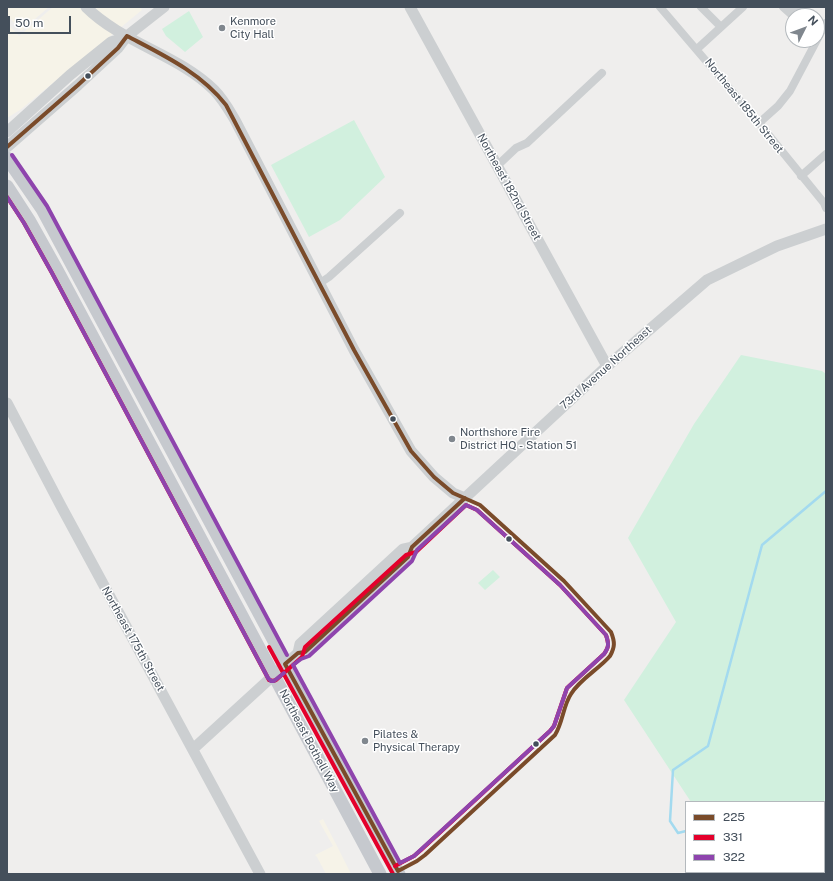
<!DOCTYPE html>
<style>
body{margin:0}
#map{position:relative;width:833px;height:881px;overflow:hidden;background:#efeeed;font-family:"Public Sans",sans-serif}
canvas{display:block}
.frame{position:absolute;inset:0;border:8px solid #444f5b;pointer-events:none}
.legend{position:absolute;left:685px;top:801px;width:140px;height:72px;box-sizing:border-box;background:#fff;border:1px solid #b4b9bd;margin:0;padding:5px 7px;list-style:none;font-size:12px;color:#444f5b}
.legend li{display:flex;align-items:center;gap:8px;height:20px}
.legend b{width:20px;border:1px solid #b4b9bd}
.north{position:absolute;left:785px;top:8px;width:40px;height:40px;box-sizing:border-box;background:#fff;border:1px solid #b4b9bd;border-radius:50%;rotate:48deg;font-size:11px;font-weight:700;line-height:16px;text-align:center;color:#444f5b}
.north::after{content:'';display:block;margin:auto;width:14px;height:18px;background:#80878e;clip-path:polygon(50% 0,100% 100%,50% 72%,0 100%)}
.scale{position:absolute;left:8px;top:16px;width:63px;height:18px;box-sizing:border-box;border:2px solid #444f5b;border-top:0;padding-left:5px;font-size:12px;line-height:14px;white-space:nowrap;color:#444f5b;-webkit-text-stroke:3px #fff;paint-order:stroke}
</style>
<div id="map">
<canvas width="833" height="881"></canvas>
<div class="frame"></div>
<ul class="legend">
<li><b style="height:5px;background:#7a4b2a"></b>225</li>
<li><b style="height:5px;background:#e4002b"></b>331</li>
<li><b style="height:5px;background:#8e44ad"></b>322</li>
</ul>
<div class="north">N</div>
<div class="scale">50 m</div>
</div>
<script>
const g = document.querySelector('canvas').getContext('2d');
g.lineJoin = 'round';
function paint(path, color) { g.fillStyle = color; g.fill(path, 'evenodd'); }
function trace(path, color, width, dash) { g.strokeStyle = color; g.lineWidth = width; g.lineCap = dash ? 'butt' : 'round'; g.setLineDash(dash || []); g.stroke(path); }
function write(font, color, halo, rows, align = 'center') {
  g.font = font + ' "Public Sans",sans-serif'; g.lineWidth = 3; g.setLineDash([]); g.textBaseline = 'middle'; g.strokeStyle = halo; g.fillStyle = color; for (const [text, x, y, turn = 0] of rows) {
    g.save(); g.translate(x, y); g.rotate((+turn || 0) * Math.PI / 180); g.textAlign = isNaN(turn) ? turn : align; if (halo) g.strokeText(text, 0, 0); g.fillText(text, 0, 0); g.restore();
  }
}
const commercial = new Path2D(`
 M 7,7 L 49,7 L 21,31 L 7,15 Z
 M 53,7 L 140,7 L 142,10 L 20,110 L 7,118 L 7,23 L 19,36 Z
 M 323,819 L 336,844 L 351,874 L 326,874 L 317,857 L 315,855 L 333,846 L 319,821 Z`);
const green = new Path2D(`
 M 189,11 L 203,37 L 185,52 L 166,36 L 162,29 Z
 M 354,120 L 385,177 L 340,220 L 309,237 L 271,165 Z
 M 741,355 L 822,371 L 826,374 L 826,874 L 773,874 L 766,872 L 824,872 L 824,802 L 691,802 L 624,700 L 676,622 L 628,538 L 694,424 Z
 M 493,570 L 500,577 L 485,590 L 478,583 Z`);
const stream = new Path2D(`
 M 686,831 L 678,833 L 670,821 L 673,770 L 708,746 L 762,545 L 826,491
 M 773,872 L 774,874`);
const minor = new Path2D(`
 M 660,7 L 759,123 L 824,203 L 826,208
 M 701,7 L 721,27
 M 783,7 L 793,16
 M 794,7 L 807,16
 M 817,21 L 825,25
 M 697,49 L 743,7
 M 759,123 L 778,106 L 790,91 L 826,23
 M 498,165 L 516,148 L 527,143 L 602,73
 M 801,176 L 826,154
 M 320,283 L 329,277 L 400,213
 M 735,872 L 738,874
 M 697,874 L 700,872`);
const tertiary = new Path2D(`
 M 86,7 C 122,43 179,55 214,90 C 223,99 229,110 235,120 L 354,350 L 411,451 L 434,477 L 453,493 L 465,498
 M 410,7 L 607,366
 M 7,132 L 70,75 L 111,42 L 127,37
 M 7,147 L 78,85 L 118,48 L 127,36 L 164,7
 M 7,403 L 61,506 L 260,874
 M 298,653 L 305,652 L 408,557 L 412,547 L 605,368 L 707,280 L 777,246 L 826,229
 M 193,749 L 298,653 L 300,644 L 403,549 L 412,547`);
const primary = new Path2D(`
 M 7,158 L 42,209 L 399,874
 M 7,186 L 29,220 L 57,270 L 380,874`);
const bus1 = new Path2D(`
 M 127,36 C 163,55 200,72 226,105 L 354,350 L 411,451 L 434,477 L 453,493 L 480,505 L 564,581 L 611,632 C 615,642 615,647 610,656 C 599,669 580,679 571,694 C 563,706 563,722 555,735 L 425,855 L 417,861 L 398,871
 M 7,147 L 78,85 L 118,48 L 127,36
 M 398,871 L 285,664 L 298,653 L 305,652 L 408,557 L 412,547 L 465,498`);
const bus2 = new Path2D(`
 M 7,197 L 24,223 L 52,273 L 269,680 L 273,681 L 276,680 L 302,657 L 305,647 L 406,555 L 416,552 L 466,505 L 477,510 L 560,585 L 606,635 C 609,644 609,647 604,654 L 567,688 L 554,726 L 550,731 L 421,850 L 414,856 L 395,866
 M 269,647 L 393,874`);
const bus3 = new Path2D(`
 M 12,155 L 47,206 L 287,655
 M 7,197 L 24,223 L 52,273 L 268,678 L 271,681 L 274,681 L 284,673
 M 466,505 L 477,510 L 560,585 L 606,635 C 609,644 609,647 604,654 L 567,688 L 554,726 L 550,731 L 414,856 L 400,863 L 293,665 L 301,659 L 309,656 L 412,561 L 417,550 Z`);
const markers = [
 [222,28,4,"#80878e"],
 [88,76,3.5,"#444f5b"],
 [393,419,3.5,"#444f5b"],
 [452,439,4,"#80878e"],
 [509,539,3.5,"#444f5b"],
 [365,741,4,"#80878e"],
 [536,744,3.5,"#444f5b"]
];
const poiNames = [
 ["Kenmore",230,22],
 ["City Hall",230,35],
 ["Northshore Fire",460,433],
 ["District HQ - Station 51",460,446],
 ["Pilates &",373,735],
 ["Physical Therapy",373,748]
];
const streetNames = [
 ["Northeast 185th Street",744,106,51],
 ["Northeast 182nd Street",509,187,61],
 ["73rd Avenue Northeast",606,368,-42],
 ["Northeast 175th Street",133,639,61],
 ["Northeast Bothell Way",309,741,62]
];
paint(commercial, '#f6f3e8');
paint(green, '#d1f0de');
trace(stream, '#a3daef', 2.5);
trace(minor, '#cccfd1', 8);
trace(tertiary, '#cccfd1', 11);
trace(primary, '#c6c9ce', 13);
trace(bus1, '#7a4b2a', 4);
trace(bus2, '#e4002b', 4);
trace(bus3, '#8e44ad', 4);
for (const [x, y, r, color] of markers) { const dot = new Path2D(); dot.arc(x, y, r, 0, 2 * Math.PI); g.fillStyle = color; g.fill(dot); trace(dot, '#fff', 1.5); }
write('11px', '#444f5b', '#fff', poiNames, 'left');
write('11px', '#444f5b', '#fff', streetNames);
</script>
